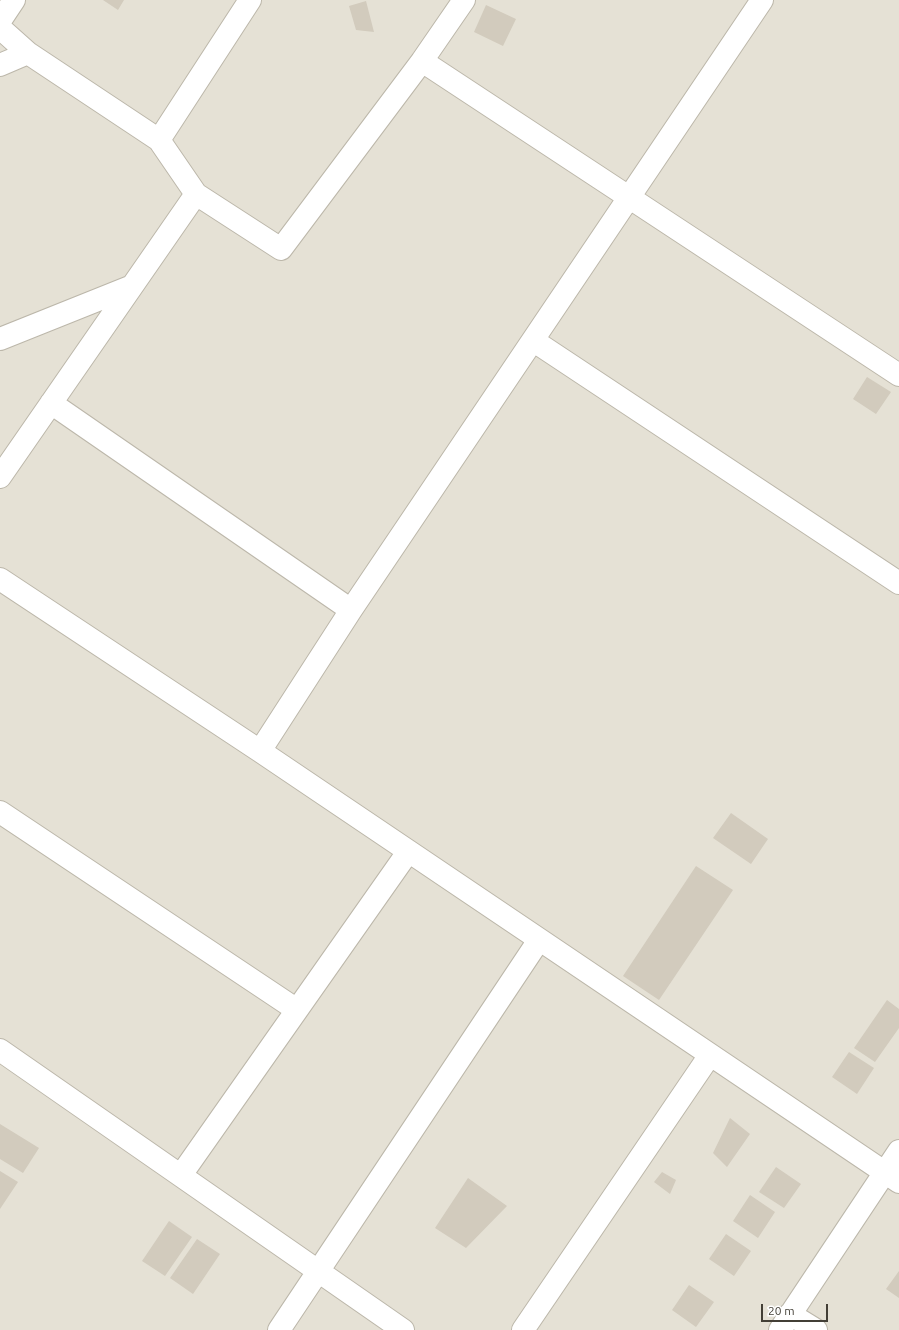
<!DOCTYPE html>
<style>
body{margin:0}
#map{position:relative;width:899px;height:1330px;overflow:hidden;background:#f1efe6;font-family:Ubuntu,sans-serif}
canvas{display:block}
.scale{position:absolute;left:761px;top:1304px;width:67px;height:18px;box-sizing:border-box;border:2px solid #433f36;border-top:0;padding-left:5px;font-size:12px;line-height:14px;white-space:nowrap;color:#433f36;-webkit-text-stroke:3px #fff;paint-order:stroke}
</style>
<div id="map">
<canvas width="899" height="1330"></canvas>
<div class="scale">20 m</div>
</div>
<script>
const g = document.querySelector('canvas').getContext('2d');
g.lineJoin = 'round';
function paint(path, color) { g.fillStyle = color; g.fill(path, 'evenodd'); }
function trace(path, color, width, dash) { g.strokeStyle = color; g.lineWidth = width; g.lineCap = dash ? 'butt' : 'round'; g.setLineDash(dash || []); g.stroke(path); }
const residential = new Path2D(`
 M 0,0 L 899,0 L 899,1330 L 0,1330 Z`);
const building = new Path2D(`
 M 103,0 L 124,0 L 118,10 Z
 M 366,1 L 374,32 L 356,30 L 349,6 Z
 M 486,5 L 516,19 L 503,46 L 474,32 Z
 M 867,377 L 891,392 L 876,414 L 853,399 Z
 M 731,813 L 768,839 L 751,864 L 713,838 Z
 M 696,866 L 733,890 L 659,1000 L 623,976 Z
 M 887,1000 L 899,1009 L 899,1028 L 875,1062 L 854,1048 Z
 M 849,1052 L 874,1068 L 857,1094 L 832,1077 Z
 M 730,1118 L 750,1134 L 727,1167 L 713,1153 Z
 M 0,1124 L 39,1148 L 23,1173 L 0,1159 Z
 M 776,1167 L 801,1184 L 784,1208 L 759,1192 Z
 M 0,1171 L 18,1182 L 0,1209 Z
 M 662,1172 L 676,1180 L 670,1194 L 654,1182 Z
 M 468,1178 L 507,1206 L 466,1248 L 435,1228 Z
 M 750,1195 L 775,1212 L 758,1238 L 733,1221 Z
 M 169,1221 L 192,1237 L 165,1276 L 142,1261 Z
 M 726,1234 L 751,1251 L 734,1276 L 709,1259 Z
 M 197,1239 L 220,1254 L 193,1294 L 170,1278 Z
 M 899,1271 L 899,1298 L 886,1289 Z
 M 689,1285 L 714,1302 L 696,1327 L 672,1310 Z`);
const street = new Path2D(`
 M 0,21 L 14,0
 M 0,28 L 28,53 L 159,140 L 196,194 L 281,249 L 422,61 L 464,0
 M 422,61 L 899,375
 M 0,65 L 28,53
 M 159,140 L 250,0
 M 0,339 L 130,287
 M 534,341 L 899,583
 M 51,403 L 351,610
 M 0,477 L 196,194
 M 0,579 L 260,751 L 899,1182
 M 260,751 L 351,610 L 762,0
 M 0,812 L 297,1010
 M 0,1050 L 403,1330
 M 181,1175 L 408,852
 M 790,1314 L 816,1330
 M 279,1330 L 539,940
 M 523,1330 L 710,1055
 M 780,1330 L 899,1151`);
paint(residential, '#e5e1d5');
paint(building, '#d2cbbd');
trace(street, '#bcb7aa', 24);
trace(street, '#fff', 22);
</script>
